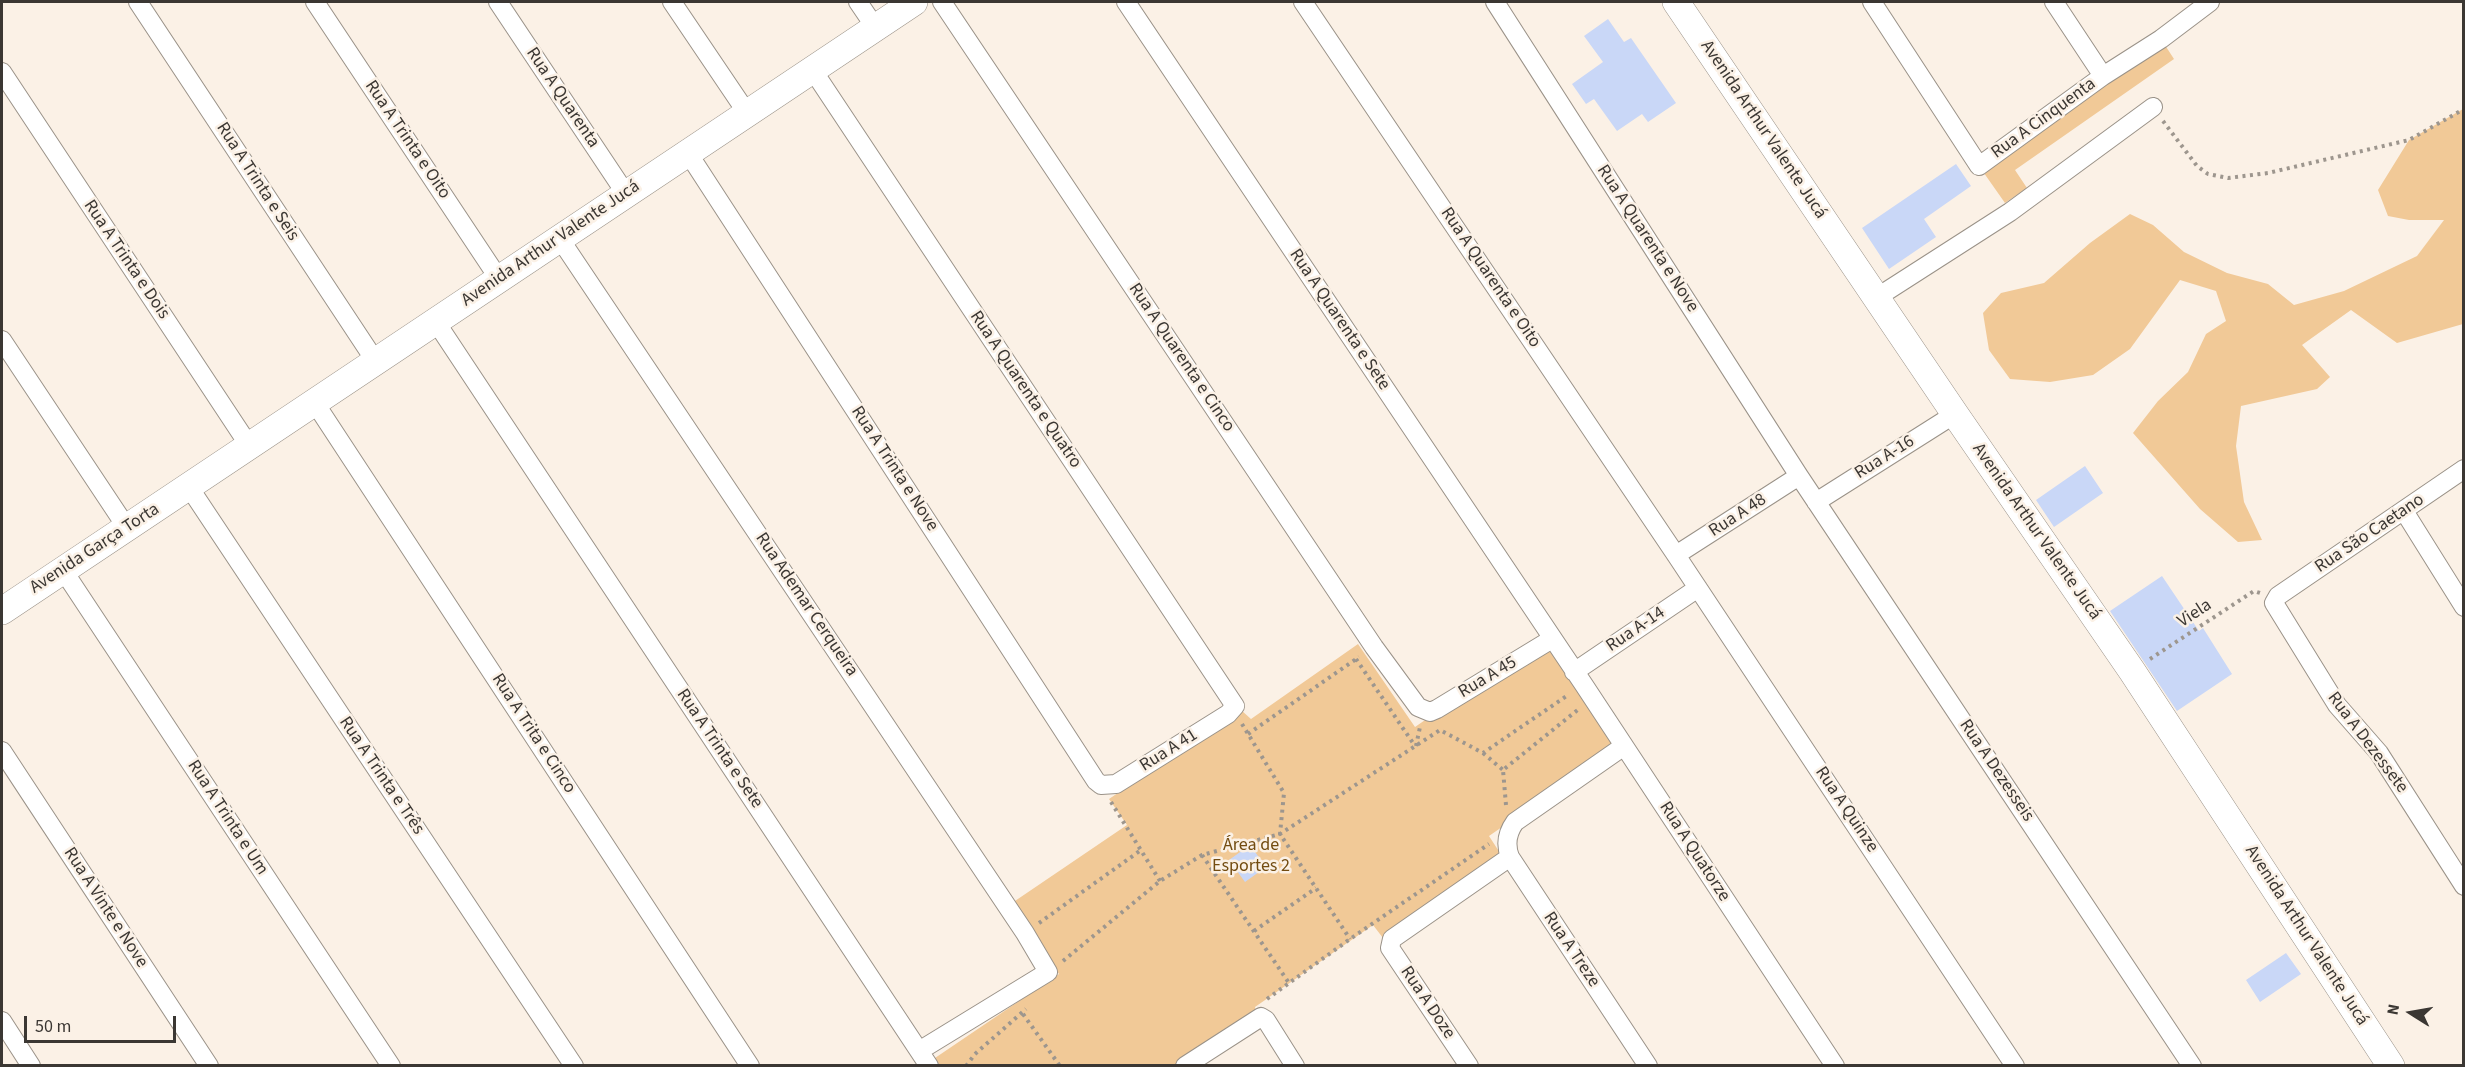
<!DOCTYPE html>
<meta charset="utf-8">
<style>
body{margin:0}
#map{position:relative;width:2465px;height:1067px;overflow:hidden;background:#fbf1e6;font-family:"Source Sans 3",sans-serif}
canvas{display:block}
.frame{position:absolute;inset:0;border:3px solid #3b3733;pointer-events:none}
.north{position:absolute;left:2381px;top:983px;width:60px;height:60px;-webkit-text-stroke:4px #fbf1e6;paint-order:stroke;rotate:281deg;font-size:16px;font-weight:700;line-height:24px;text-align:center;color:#3b3733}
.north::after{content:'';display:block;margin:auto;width:21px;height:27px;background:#3b3733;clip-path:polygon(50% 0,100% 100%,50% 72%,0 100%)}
.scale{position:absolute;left:24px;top:1016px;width:152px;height:27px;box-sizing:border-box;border:3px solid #3b3733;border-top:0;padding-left:8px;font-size:18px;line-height:21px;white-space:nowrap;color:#3b3733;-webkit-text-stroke:4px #fbf1e6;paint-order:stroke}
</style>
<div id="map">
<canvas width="2465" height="1067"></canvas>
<div class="frame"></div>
<div class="north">N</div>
<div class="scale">50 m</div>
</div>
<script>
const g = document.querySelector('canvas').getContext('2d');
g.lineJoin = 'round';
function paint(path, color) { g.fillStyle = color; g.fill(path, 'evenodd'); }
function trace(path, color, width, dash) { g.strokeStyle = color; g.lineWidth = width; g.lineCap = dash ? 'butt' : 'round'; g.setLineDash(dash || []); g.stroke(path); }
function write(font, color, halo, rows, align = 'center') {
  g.font = font + ' "Source Sans 3",sans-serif'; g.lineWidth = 5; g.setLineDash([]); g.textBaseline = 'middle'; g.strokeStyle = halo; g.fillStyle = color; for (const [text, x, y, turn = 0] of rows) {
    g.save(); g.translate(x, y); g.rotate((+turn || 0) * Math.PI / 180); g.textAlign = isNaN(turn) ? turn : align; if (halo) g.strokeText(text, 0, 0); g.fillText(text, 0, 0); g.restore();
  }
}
const green = new Path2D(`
 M 2161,39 L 2174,59 L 2015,170 L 2027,188 L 2005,203 L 1979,166 Z
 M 2463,109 L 2463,324 L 2397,343 L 2351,310 L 2302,345 L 2330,377 L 2317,389 L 2241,406 L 2236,446 L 2244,502 L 2262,540 L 2238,542 L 2200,509 L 2133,433 L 2158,401 L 2188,372 L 2206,334 L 2226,321 L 2216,291 L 2180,280 L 2130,349 L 2093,375 L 2050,382 L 2010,379 L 1989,350 L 1983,313 L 2001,293 L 2044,283 L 2090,243 L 2130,214 L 2153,225 L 2184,252 L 2227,273 L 2268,284 L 2294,305 L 2344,291 L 2417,256 L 2444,220 L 2409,220 L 2388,216 L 2378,190 L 2409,140 Z
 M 1545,637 L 1619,746 L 1489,836 L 1502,856 L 1383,938 L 1373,925 L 1255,1007 L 1257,1021 L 1192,1065 L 940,1066 L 935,1058 L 1059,974 L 1012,903 L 1127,825 L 1109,799 L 1241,710 L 1251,719 L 1358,644 L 1415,727 Z`);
const building = new Path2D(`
 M 1608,19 L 1624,42 L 1631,38 L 1676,103 L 1648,122 L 1642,114 L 1617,131 L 1594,99 L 1586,104 L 1572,84 L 1603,62 L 1584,36 Z
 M 1956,164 L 1971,186 L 1924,219 L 1936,237 L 1889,269 L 1862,228 Z
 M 2085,466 L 2103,493 L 2054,527 L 2036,500 Z
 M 2162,576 L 2199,631 L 2203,628 L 2232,674 L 2177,711 L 2110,611 Z
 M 1250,845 L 1266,867 L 1245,882 L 1229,860 Z
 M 2286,953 L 2301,974 L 2260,1002 L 2246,980 Z`);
const path = new Path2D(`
 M 2163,121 L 2197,166 L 2208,174 L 2228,178 L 2268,173 L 2409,140 L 2464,109
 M 1356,659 L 1415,746
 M 2150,659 L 2254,591 L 2260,593
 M 1242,724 L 1284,793 L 1280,834 L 1350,939
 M 1248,734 L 1359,657
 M 1416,746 L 1420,727
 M 1483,753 L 1503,770
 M 1111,802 L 1160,881
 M 1506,805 L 1503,770 L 1580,708
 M 1202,855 L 1289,983
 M 1039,923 L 1141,850
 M 1254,931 L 1316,888
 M 1063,961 L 1160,881 L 1202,855 L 1280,834 L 1440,730 L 1483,753 L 1568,695
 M 1267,999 L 1350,939 L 1489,844
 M 1023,1014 L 1060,1066
 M 966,1066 L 975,1054 L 1026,1009`);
const street = new Path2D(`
 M 138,2 L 376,362
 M 315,2 L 499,279
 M 498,2 L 626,194
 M 672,2 L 747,113
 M 858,2 L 875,27
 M 942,2 L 1374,647 L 1418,707 L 1430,712 L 1437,709 L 1552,639
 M 1126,2 L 1584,685 L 1835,1066
 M 1303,2 L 1676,555 L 2015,1066
 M 1495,2 L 1799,476 L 2192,1066
 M 1872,2 L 1979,166 L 2103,76 L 2161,39 L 2210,2
 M 2054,2 L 2103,76
 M 2,72 L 250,447
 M 688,153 L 1096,781 L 1101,785 L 1116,784 L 1228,714 L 1235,706 L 812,69
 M 560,239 L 1025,933 L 1048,972 L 919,1051
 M 1876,298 L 2010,212 L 2153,107
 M 436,322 L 929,1066
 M 2,340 L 127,528
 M 315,403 L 750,1066
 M 2464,469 L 2278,596 L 2274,603 L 2337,705 L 2379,753 L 2464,886
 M 189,487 L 574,1066
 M 1816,502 L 1955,414
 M 2404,511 L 2464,607
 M 1676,555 L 1799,476
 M 63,570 L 391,1066
 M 1574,672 L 1698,588
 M 1624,746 L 1515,822 C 1507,833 1505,844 1510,857 L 1648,1066
 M 2,751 L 209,1066
 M 2,1021 L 31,1066
 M 1185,1066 L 1261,1017 L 1266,1020 L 1295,1066
 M 1469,1066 L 1390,948 L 1392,939 L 1510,857`);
const secondary = new Path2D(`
 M 1676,2 L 1955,414 L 2132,671 L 2391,1066
 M 2,611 L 914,2`);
const streetNames = [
 ["Rua A Quarenta",562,98,56],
 ["Rua A Cinquenta",2044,119,-36],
 ["Avenida Arthur Valente Jucá",1763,130,56],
 ["Rua A Trinta e Oito",407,140,56],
 ["Rua A Trinta e Seis",257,182,57],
 ["Rua A Quarenta e Nove",1647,239,57],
 ["Avenida Arthur Valente Jucá",551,244,-34],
 ["Rua A Trinta e Dois",126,260,56],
 ["Rua A Quarenta e Oito",1490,278,56],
 ["Rua A Quarenta e Sete",1339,320,56],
 ["Rua A Quarenta e Cinco",1181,358,56],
 ["Rua A Quarenta e Quatro",1025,390,56],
 ["Rua A-16",1885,458,-32],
 ["Rua A Trinta e Nove",894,469,57],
 ["Rua A 48",1738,516,-33],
 ["Avenida Arthur Valente Jucá",2036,532,55],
 ["Rua São Caetano",2370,534,-34],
 ["Avenida Garça Torta",95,549,-33],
 ["Rua Ademar Cerqueira",806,605,56],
 ["Viela",2195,614,-33],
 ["Rua A-14",1636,630,-34],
 ["Rua A 45",1488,678,-31],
 ["Rua A Trita e Cinco",533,734,57],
 ["Rua A Dezessete",2367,743,53],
 ["Rua A Trinta e Sete",719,749,56],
 ["Rua A 41",1169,751,-32],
 ["Rua A Dezesseis",1996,771,56],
 ["Rua A Trinta e Três",381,776,56],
 ["Rua A Quinze",1846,810,56],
 ["Rua A Trinta e Um",227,818,57],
 ["Rua A Quatorze",1694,852,57],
 ["Rua A Vinte e Nove",105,908,57],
 ["Avenida Arthur Valente Jucá",2306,936,57],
 ["Rua A Treze",1571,950,56],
 ["Rua A Doze",1427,1003,56]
];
const parkNames = [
 ["Área de",1251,846],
 ["Esportes 2",1251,867]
];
paint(green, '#f1c997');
paint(building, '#c9d7f7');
trace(street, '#9a9288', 20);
trace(secondary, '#9a9288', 28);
trace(path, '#9d968e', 4, [3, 4.5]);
trace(street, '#fff', 18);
trace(secondary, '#fff', 27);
write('18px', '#3b3733', '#fbf1e6', streetNames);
write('18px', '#734c11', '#fbf1e6', parkNames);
</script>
